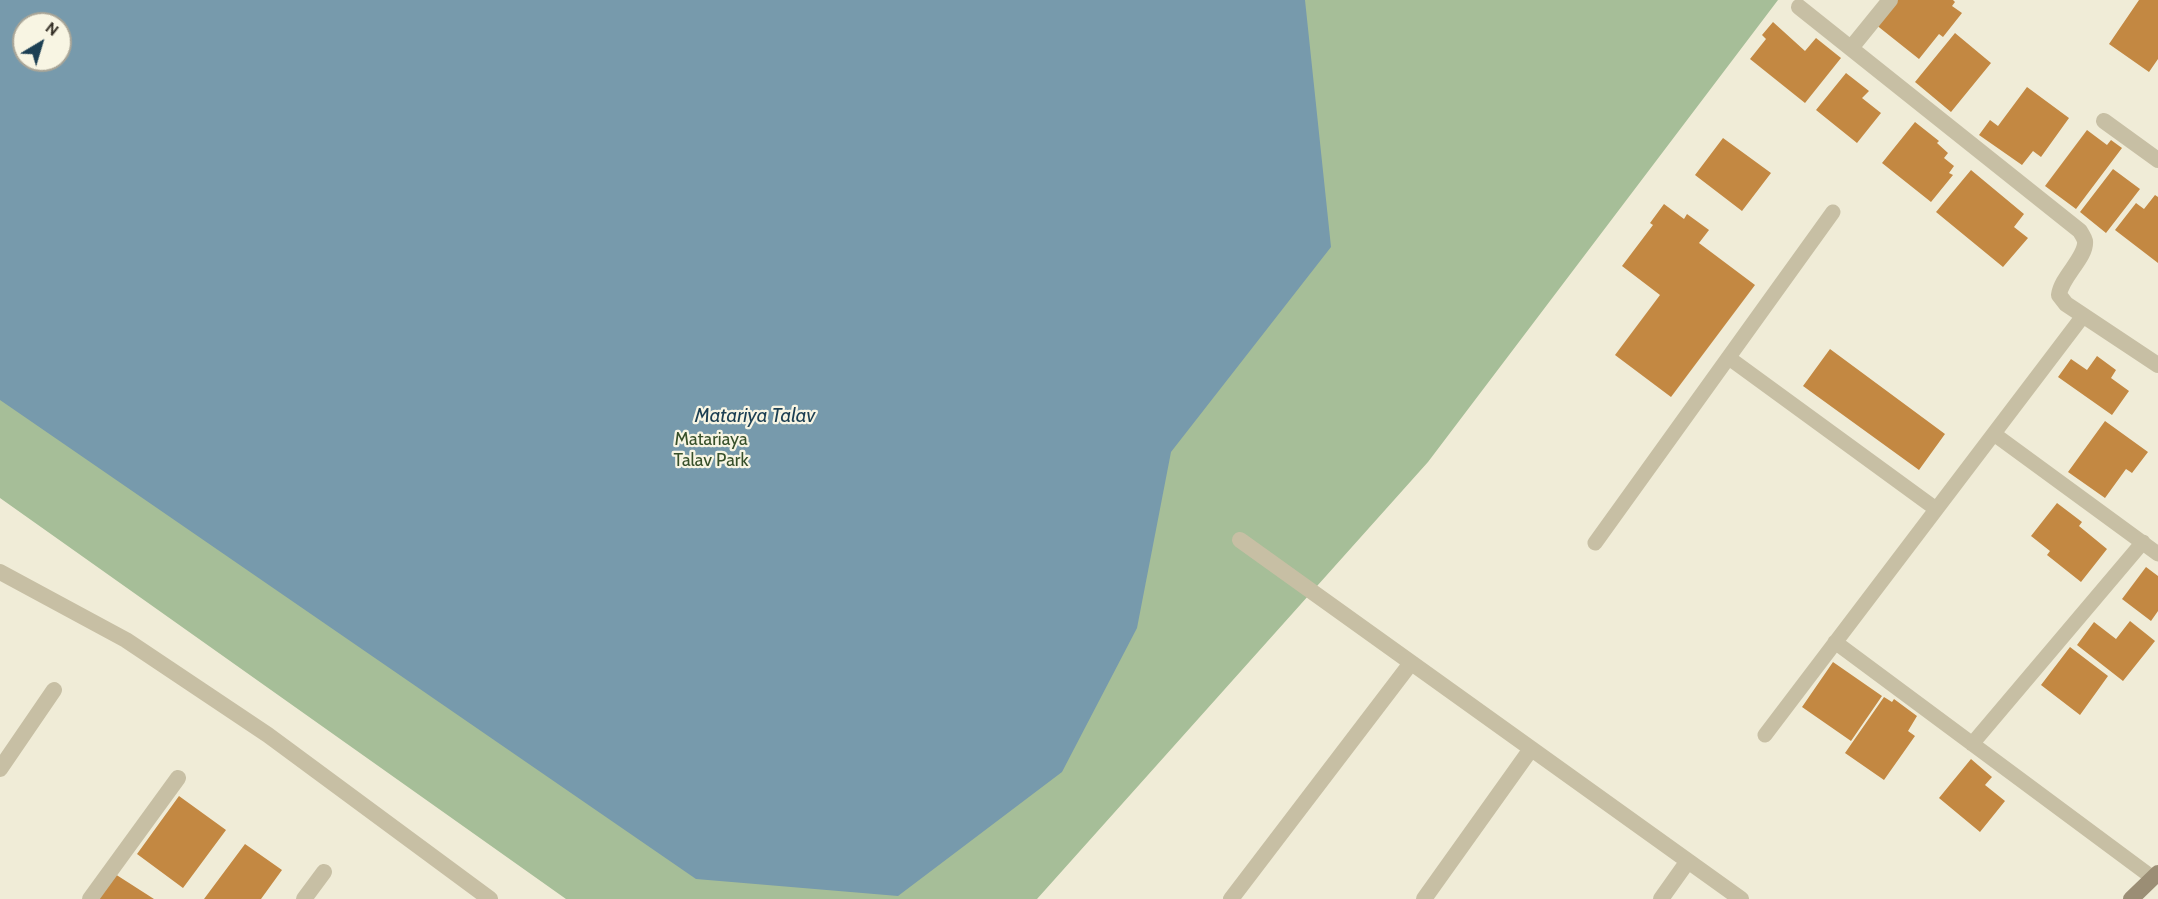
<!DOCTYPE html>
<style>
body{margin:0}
#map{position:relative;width:2158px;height:899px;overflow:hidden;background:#f0ecd7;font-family:Cabin,sans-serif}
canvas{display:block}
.north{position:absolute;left:12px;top:12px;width:60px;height:60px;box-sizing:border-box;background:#f8f5e3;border:2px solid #a9a597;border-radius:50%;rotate:38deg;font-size:16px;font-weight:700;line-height:24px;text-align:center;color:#332e25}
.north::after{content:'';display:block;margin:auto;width:21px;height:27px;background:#1c3f53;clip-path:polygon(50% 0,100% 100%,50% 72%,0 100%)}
</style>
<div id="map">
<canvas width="2158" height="899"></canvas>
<div class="north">N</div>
</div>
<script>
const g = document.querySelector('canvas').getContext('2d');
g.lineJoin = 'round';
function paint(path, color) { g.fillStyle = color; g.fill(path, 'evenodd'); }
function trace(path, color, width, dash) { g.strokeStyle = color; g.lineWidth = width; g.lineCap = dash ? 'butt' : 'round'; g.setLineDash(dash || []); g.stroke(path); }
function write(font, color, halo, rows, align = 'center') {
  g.font = font + ' Cabin,sans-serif'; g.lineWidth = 4.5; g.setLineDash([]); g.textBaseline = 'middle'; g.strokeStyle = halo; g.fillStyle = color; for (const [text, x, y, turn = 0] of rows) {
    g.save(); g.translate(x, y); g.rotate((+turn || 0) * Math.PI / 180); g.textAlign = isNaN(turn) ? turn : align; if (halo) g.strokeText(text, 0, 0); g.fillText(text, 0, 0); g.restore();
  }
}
const green = new Path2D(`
 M 0,0 L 1778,0 L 1428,462 L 1037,899 L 566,899 L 0,498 ZM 24,24 L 60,24 L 60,60 L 24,60 Z`);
const water = new Path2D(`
 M 0,0 L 1305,0 L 1331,247 L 1171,452 L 1137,628 L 1062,772 L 898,896 L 696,879 L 0,400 ZM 24,24 L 60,24 L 60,60 L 24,60 Z`);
const building = new Path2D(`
 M 1894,0 L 1953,0 L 1955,2 L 1952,6 L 1962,13 L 1943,37 L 1939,34 L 1919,59 L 1875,24 Z
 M 2139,0 L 2158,0 L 2158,59 L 2149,72 L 2109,44 Z
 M 1773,22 L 1805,51 L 1816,38 L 1841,58 L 1805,103 L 1750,59 L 1766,39 L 1762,35 Z
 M 1955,33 L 1991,63 L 1951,112 L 1915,82 Z
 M 1846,73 L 1869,91 L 1862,98 L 1881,113 L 1857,143 L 1816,110 Z
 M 2027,87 L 2069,118 L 2041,157 L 2033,151 L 2022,165 L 1979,135 L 1990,120 L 1998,126 Z
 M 1915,122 L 1939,141 L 1937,143 L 1948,153 L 1944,158 L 1954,166 L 1949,173 L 1953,175 L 1931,202 L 1882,163 Z
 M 2087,130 L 2107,145 L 2111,140 L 2122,148 L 2076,209 L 2045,186 Z
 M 1723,138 L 1771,173 L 1742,211 L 1695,175 Z
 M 2113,169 L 2140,189 L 2106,233 L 2080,212 Z
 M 1971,170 L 2024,214 L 2014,227 L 2028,238 L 2003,267 L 1936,212 Z
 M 2155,195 L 2158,197 L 2158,263 L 2115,230 L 2136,203 L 2144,209 Z
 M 1664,204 L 1684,219 L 1687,214 L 1709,230 L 1699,243 L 1755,285 L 1671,397 L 1615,355 L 1660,295 L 1622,266 L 1653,225 L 1650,223 Z
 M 1830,349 L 1945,434 L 1919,470 L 1803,386 Z
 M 2097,356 L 2116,370 L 2111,378 L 2129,391 L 2112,415 L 2058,377 L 2071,359 L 2087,370 Z
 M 2105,421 L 2148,452 L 2132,473 L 2126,469 L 2105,498 L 2068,472 Z
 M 2057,503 L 2082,522 L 2079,526 L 2107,549 L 2081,582 L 2047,555 L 2050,551 L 2031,536 Z
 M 2146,567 L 2158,576 L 2158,611 L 2151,621 L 2122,599 Z
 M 2130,621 L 2155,641 L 2123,681 L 2077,645 L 2094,622 L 2116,639 Z
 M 2070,647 L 2108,676 L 2080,715 L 2041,685 Z
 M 1833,662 L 1882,696 L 1851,741 L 1802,707 Z
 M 1884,697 L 1892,702 L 1894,699 L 1917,716 L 1908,731 L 1915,736 L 1884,780 L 1845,753 Z
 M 1971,759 L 1992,777 L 1985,785 L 2005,801 L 1980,832 L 1939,798 Z
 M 179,796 L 226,830 L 183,888 L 137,854 Z
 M 245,844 L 282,870 L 261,899 L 204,899 Z
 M 115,874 L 154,899 L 99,899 Z`);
const service = new Path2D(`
 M 1729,358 L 1936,509
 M 1994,434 L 2158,554
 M 1595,543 L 1833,212
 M 1835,642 L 2153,878
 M 1765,735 L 2083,316
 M 1972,744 L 2143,542`);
const minor = new Path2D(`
 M 1799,7 L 2080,231 C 2082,235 2084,237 2085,241 C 2087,257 2061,277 2059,295 L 2066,304 L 2158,365
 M 1851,48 L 1890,0
 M 2104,121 L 2158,160
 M 1240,540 L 1741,899
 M 0,572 L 126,640 L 268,735 L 490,899
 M 0,769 L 54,690
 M 90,899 L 178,778
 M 304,899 L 324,872
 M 1231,899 L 1411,663
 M 1424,899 L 1531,749
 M 1661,899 L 1688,861`);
const secondary = new Path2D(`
 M 2131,899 L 2158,873`);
const parkNames = [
 ["Matariaya",711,440],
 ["Talav Park",711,461]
];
const waterNames = [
 ["Matariya Talav",755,416]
];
paint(green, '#a6be98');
paint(water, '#779aac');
paint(building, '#c38842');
trace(service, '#c7bfa4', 15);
trace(minor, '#c7bfa4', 16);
trace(secondary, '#9b8e75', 16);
write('18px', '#37502a', '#f8f5e3', parkNames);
write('italic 20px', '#1c3f53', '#f8f5e3', waterNames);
</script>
